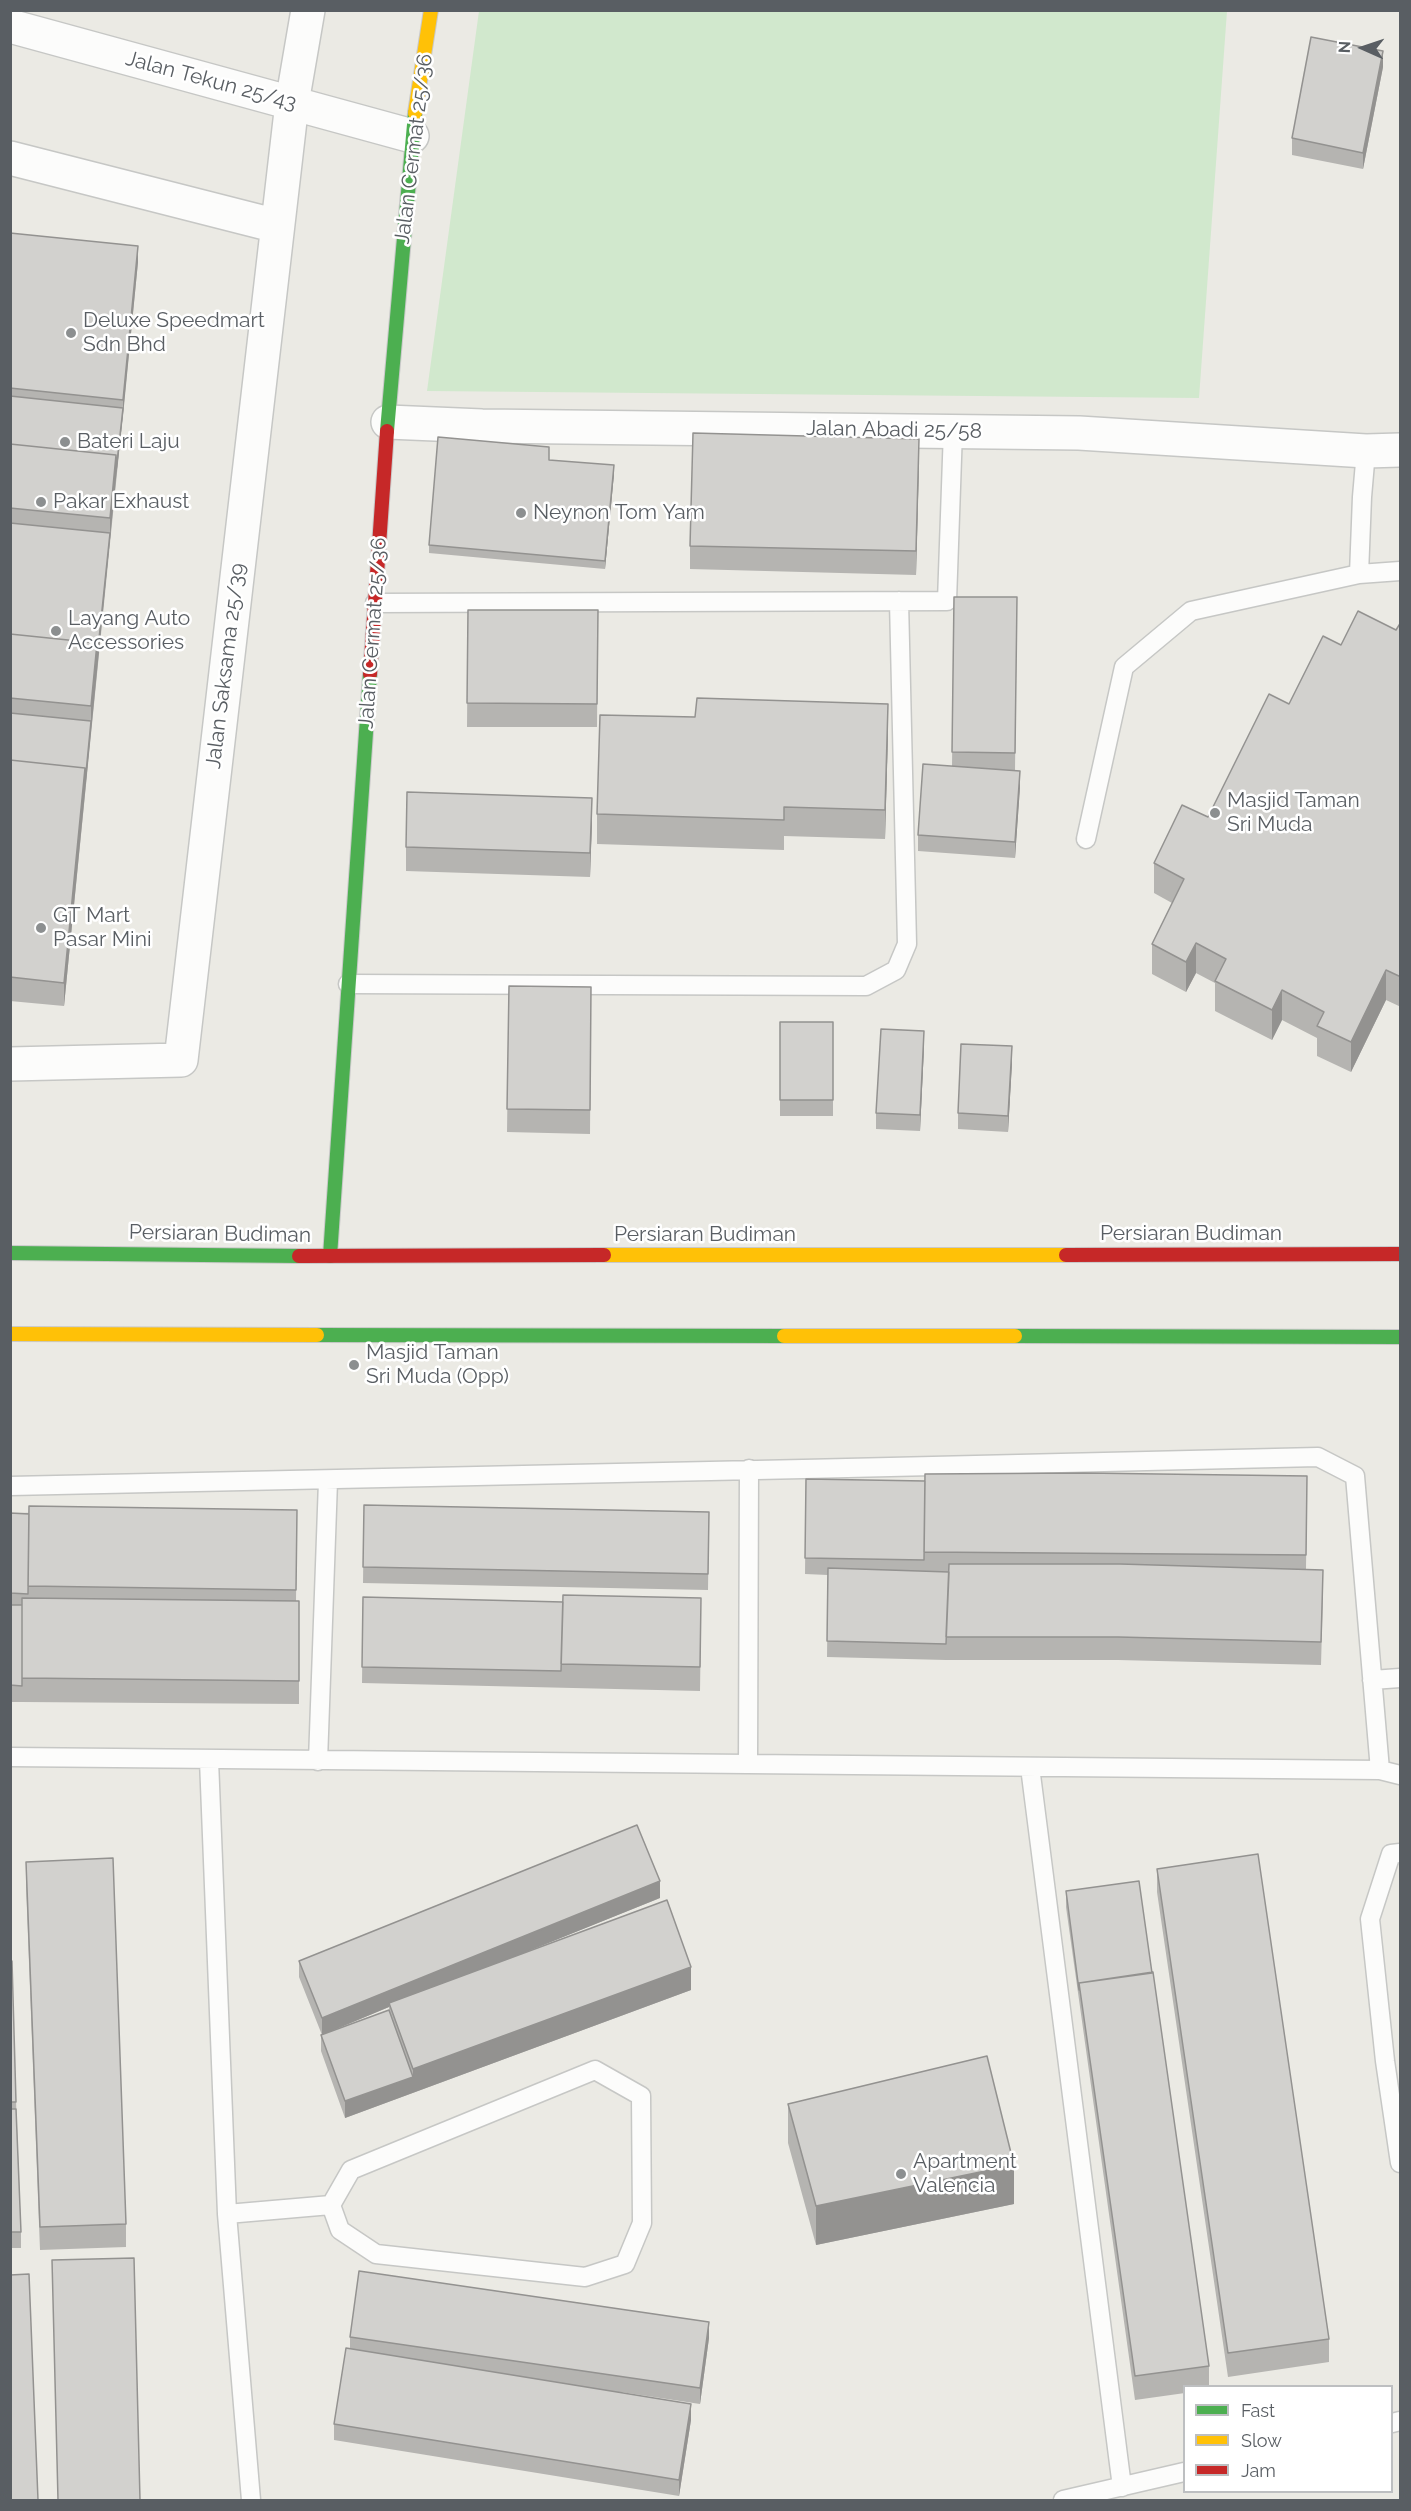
<!DOCTYPE html>
<style>
body{margin:0}
#map{position:relative;width:1411px;height:2511px;overflow:hidden;background:#ebeae4;font-family:Raleway,sans-serif}
canvas{display:block}
.frame{position:absolute;inset:0;border:12px solid #595e63;pointer-events:none}
.legend{position:absolute;left:1183px;top:2385px;width:210px;height:108px;box-sizing:border-box;background:#fff;border:2px solid #bdbfc1;margin:0;padding:8px 10px;list-style:none;font-size:18px;color:#595e63}
.legend li{display:flex;align-items:center;gap:12px;height:30px}
.legend b{width:30px;border:2px solid #bdbfc1}
.north{position:absolute;left:1333px;top:18px;width:60px;height:60px;-webkit-text-stroke:4px #fff;paint-order:stroke;rotate:273deg;font-size:16px;font-weight:700;line-height:24px;text-align:center;color:#595e63}
.north::after{content:'';display:block;margin:auto;width:21px;height:27px;background:#595e63;clip-path:polygon(50% 0,100% 100%,50% 72%,0 100%)}
</style>
<div id="map">
<canvas width="1411" height="2511"></canvas>
<div class="frame"></div>
<ul class="legend">
<li><b style="height:8px;background:#4caf50"></b>Fast</li>
<li><b style="height:8px;background:#ffc107"></b>Slow</li>
<li><b style="height:8px;background:#c62828"></b>Jam</li>
</ul>
<div class="north">N</div>
</div>
<script>
const g = document.querySelector('canvas').getContext('2d');
g.lineJoin = 'round';
function paint(path, color) { g.fillStyle = color; g.fill(path, 'evenodd'); }
function trace(path, color, width, dash) { g.strokeStyle = color; g.lineWidth = width; g.lineCap = dash ? 'butt' : 'round'; g.setLineDash(dash || []); g.stroke(path); }
function write(font, color, halo, rows, align = 'center') {
  g.font = font + ' Raleway,sans-serif'; g.lineWidth = 5; g.setLineDash([]); g.textBaseline = 'middle'; g.strokeStyle = halo; g.fillStyle = color; for (const [text, x, y, turn = 0] of rows) {
    g.save(); g.translate(x, y); g.rotate((+turn || 0) * Math.PI / 180); g.textAlign = isNaN(turn) ? turn : align; if (halo) g.strokeText(text, 0, 0); g.fillText(text, 0, 0); g.restore();
  }
}
const green = new Path2D(`
 M 479,11 L 1227,11 L 1199,398 L 427,391 Z`);
const lane = new Path2D(`
 M 1359,574 L 1400,571
 M 375,603 L 947,601 L 953,430
 M 1086,839 L 1124,667 L 1191,611 L 1359,574 L 1362,497 L 1366,451
 M 348,984 L 866,986 L 896,970 L 907,944 L 899,601
 M 10,1486 C 446,1480 882,1466 1318,1457 L 1355,1476 L 1380,1770
 M 1372,1680 L 1400,1678
 M 10,1757 L 1380,1770 L 1400,1775
 M 209,1760 L 227,2214 L 251,2500
 M 318,1761 L 328,1481
 M 748,1764 L 749,1469
 M 1030,1767 L 1122,2487
 M 1400,1853 L 1391,1854 L 1370,1919 L 1385,2061 L 1400,2163
 M 595,2070 L 641,2096 L 642,2223 L 625,2264 L 585,2277 L 376,2254 L 340,2230 L 331,2205 L 351,2170 Z
 M 227,2214 L 331,2205
 M 1392,2423 L 1400,2421
 M 1063,2500 L 1184,2472`);
const street = new Path2D(`
 M 10,26 L 412,136
 M 10,158 L 277,226
 M 388,422 L 482,426 L 1079,433 L 1366,451 L 1400,450
 M 10,1064 L 181,1060 L 292,103 L 308,10`);
const fast = new Path2D(`
 M 387,431 L 415,113
 M 10,1253 L 299,1256
 M 330,1256 L 370,674
 M 317,1335 L 784,1336
 M 1015,1336 L 1400,1337`);
const slow = new Path2D(`
 M 415,113 L 431,10
 M 604,1255 L 1066,1255
 M 10,1334 L 317,1335
 M 784,1336 L 1015,1336`);
const jam = new Path2D(`
 M 370,674 L 387,431
 M 1066,1255 L 1400,1254
 M 299,1256 L 604,1255`);
const wall = new Path2D(`
 M 1383,67 L 1363,169 L 1292,155 L 1292,138 Z
 M 10,233 L 138,262 L 64,1006 L 10,1001 Z
 M 549,460 L 614,474 L 605,569 L 429,553 L 429,545 Z
 M 919,462 L 916,575 L 690,569 L 690,546 Z
 M 954,597 L 1017,597 L 1015,770 L 1020,787 L 1015,858 L 918,851 L 918,835 L 952,766 Z
 M 468,610 L 598,610 L 597,727 L 467,727 Z
 M 1401,622 L 1401,1007 L 1386,1000 L 1351,1072 L 1317,1056 L 1317,1038 L 1282,1020 L 1272,1040 L 1215,1011 L 1215,983 L 1196,973 L 1186,992 L 1152,974 L 1152,944 L 1172,903 L 1154,893 L 1154,863 L 1208,817 L 1289,704 L 1341,645 L 1396,630 Z
 M 888,734 L 885,839 L 784,836 L 784,850 L 597,844 L 597,814 Z
 M 592,822 L 590,877 L 406,871 L 406,847 Z
 M 509,986 L 591,987 L 590,1134 L 507,1132 Z
 M 780,1022 L 833,1022 L 833,1116 L 780,1116 Z
 M 924,1047 L 920,1131 L 876,1129 L 876,1113 Z
 M 1012,1063 L 1008,1132 L 958,1129 L 958,1113 Z
 M 1307,1476 L 1306,1569 L 1323,1593 L 1321,1665 L 1118,1660 L 946,1660 L 827,1657 L 828,1575 L 805,1574 L 806,1479 L 925,1481 Z
 M 364,1505 L 709,1512 L 708,1590 L 363,1583 Z
 M 297,1510 L 296,1601 L 299,1601 L 299,1704 L 22,1702 L 22,1699 L 22,1702 L 10,1702 L 10,1513 Z
 M 363,1597 L 701,1621 L 700,1691 L 362,1683 Z
 M 26,1862 L 126,2224 L 126,2247 L 40,2250 L 26,1885 Z
 M 1157,1869 L 1329,2339 L 1329,2362 L 1228,2377 L 1157,1892 Z
 M 1066,1891 L 1209,2366 L 1209,2386 L 1185,2386 L 1185,2393 L 1135,2400 L 1066,1907 Z
 M 660,1898 L 518,1955 L 691,1990 L 345,2118 L 321,2051 L 321,2035 L 389,2010 L 389,2007 L 322,2035 L 299,1977 L 299,1961 Z
 M 10,1942 L 21,2232 L 21,2248 L 10,2248 Z
 M 788,2104 L 1014,2204 L 816,2245 L 788,2143 Z
 M 52,2260 L 140,2500 L 58,2500 Z
 M 350,2337 L 709,2338 L 700,2404 L 621,2392 L 691,2420 L 679,2496 L 334,2440 L 334,2424 L 350,2348 Z`);
const shadedWall = new Path2D(`
 M 1383,51 L 1383,67 L 1363,169 L 1363,153 Z
 M 138,246 L 138,262 L 123,416 L 123,400 Z
 M 123,408 L 123,416 L 116,479 L 116,471 Z
 M 919,439 L 919,462 L 916,575 L 916,551 Z
 M 116,455 L 116,479 L 64,1006 L 64,983 L 85,768 L 91,721 L 91,706 L 97,643 L 110,533 L 110,518 Z
 M 614,465 L 614,474 L 605,569 L 605,561 Z
 M 888,704 L 888,734 L 885,839 L 885,810 Z
 M 1020,771 L 1020,787 L 1015,858 L 1015,842 Z
 M 592,798 L 592,822 L 590,877 L 590,853 Z
 M 1196,943 L 1196,973 L 1186,992 L 1186,962 Z
 M 1386,970 L 1386,1000 L 1351,1072 L 1351,1042 Z
 M 1282,990 L 1282,1020 L 1272,1040 L 1272,1010 Z
 M 924,1031 L 924,1047 L 920,1131 L 920,1115 Z
 M 1012,1046 L 1012,1063 L 1008,1132 L 1008,1116 Z
 M 660,1881 L 660,1898 L 390,2007 L 389,2003 L 389,2007 L 322,2035 L 322,2018 Z
 M 691,1967 L 691,1990 L 345,2118 L 345,2101 L 413,2077 L 413,2069 Z
 M 1014,2165 L 1014,2204 L 816,2245 L 816,2206 Z
 M 709,2322 L 709,2338 L 700,2404 L 700,2388 Z
 M 691,2404 L 691,2420 L 679,2496 L 679,2480 Z`);
const building = new Path2D(`
 M 1311,37 L 1383,51 L 1363,153 L 1292,138 Z
 M 10,233 L 138,246 L 123,400 L 10,388 Z
 M 10,396 L 123,408 L 116,471 L 116,455 L 10,444 Z
 M 693,433 L 919,439 L 916,551 L 690,546 Z
 M 438,437 L 549,447 L 549,460 L 614,465 L 605,561 L 429,545 Z
 M 10,444 L 116,455 L 110,518 L 10,508 Z
 M 10,523 L 110,533 L 97,658 L 97,643 L 10,634 Z
 M 954,597 L 1017,597 L 1015,753 L 952,752 Z
 M 468,610 L 598,610 L 597,704 L 467,703 Z
 M 1358,611 L 1396,630 L 1401,622 L 1401,977 L 1386,970 L 1351,1042 L 1317,1026 L 1324,1012 L 1282,990 L 1272,1010 L 1215,981 L 1226,959 L 1196,943 L 1186,962 L 1152,944 L 1184,879 L 1154,863 L 1182,805 L 1208,817 L 1269,694 L 1289,704 L 1323,636 L 1341,645 Z
 M 10,634 L 97,643 L 91,706 L 10,698 Z
 M 697,698 L 888,704 L 885,810 L 784,807 L 784,820 L 597,814 L 600,715 L 695,717 Z
 M 10,713 L 91,721 L 85,783 L 85,768 L 10,760 Z
 M 10,760 L 85,768 L 64,983 L 10,977 Z
 M 923,764 L 1020,771 L 1015,842 L 918,835 Z
 M 407,792 L 592,798 L 590,853 L 406,847 Z
 M 509,986 L 591,987 L 590,1110 L 507,1109 Z
 M 780,1022 L 833,1022 L 833,1100 L 780,1100 Z
 M 881,1029 L 924,1031 L 920,1115 L 876,1113 Z
 M 961,1044 L 1012,1046 L 1008,1116 L 958,1113 Z
 M 1084,1473 L 1307,1476 L 1306,1555 L 924,1552 L 925,1474 Z
 M 806,1479 L 925,1481 L 924,1560 L 805,1558 Z
 M 364,1505 L 709,1512 L 708,1574 L 363,1567 Z
 M 29,1506 L 297,1510 L 296,1590 L 28,1586 Z
 M 10,1513 L 29,1514 L 28,1594 L 10,1593 Z
 M 949,1564 L 1120,1564 L 1323,1570 L 1321,1642 L 1118,1637 L 946,1637 Z
 M 828,1568 L 949,1572 L 946,1644 L 827,1641 Z
 M 563,1595 L 701,1598 L 700,1667 L 561,1664 Z
 M 363,1597 L 563,1602 L 561,1671 L 362,1667 Z
 M 22,1598 L 299,1601 L 299,1681 L 22,1678 Z
 M 10,1605 L 22,1605 L 22,1686 L 10,1685 Z
 M 637,1825 L 660,1881 L 322,2018 L 299,1961 Z
 M 1258,1854 L 1329,2339 L 1228,2353 L 1157,1869 Z
 M 113,1858 L 126,2224 L 40,2227 L 26,1862 Z
 M 1139,1881 L 1152,1973 L 1079,1983 L 1079,1990 L 1066,1891 Z
 M 667,1900 L 691,1967 L 413,2069 L 389,2003 Z
 M 12,1961 L 16,2102 L 10,2102 L 10,1962 Z
 M 1153,1972 L 1209,2366 L 1135,2376 L 1079,1983 Z
 M 389,2010 L 413,2077 L 345,2101 L 321,2035 Z
 M 987,2056 L 1014,2165 L 816,2206 L 788,2104 Z
 M 10,2109 L 16,2109 L 21,2232 L 10,2232 Z
 M 134,2258 L 140,2500 L 58,2500 L 52,2260 Z
 M 359,2271 L 709,2322 L 700,2388 L 350,2337 Z
 M 29,2274 L 38,2500 L 10,2500 L 10,2275 Z
 M 346,2348 L 691,2404 L 679,2480 L 334,2424 Z`);
const markers = [
 [71,333,6,"#8c8f90"],
 [65,442,6,"#8c8f90"],
 [41,502,6,"#8c8f90"],
 [521,513,6,"#8c8f90"],
 [56,631,6,"#8c8f90"],
 [1215,813,6,"#8c8f90"],
 [41,928,6,"#8c8f90"],
 [354,1365,6,"#8c8f90"],
 [901,2174,6,"#8c8f90"]
];
const streetNames = [
 ["Jalan Tekun 25/43",211,81,15],
 ["Jalan Cermat 25/36",414,149,-83],
 ["Jalan Abadi 25/58",894,430,1],
 ["Jalan Cermat 25/36",373,633,-86],
 ["Jalan Saksama 25/39",226,666,-83],
 ["Persiaran Budiman",220,1234,1],
 ["Persiaran Budiman",1191,1234],
 ["Persiaran Budiman",705,1235]
];
const poiNames = [
 ["Deluxe Speedmart",83,321],
 ["Sdn Bhd",83,345],
 ["Bateri Laju",77,442],
 ["Pakar Exhaust",53,502],
 ["Neynon Tom Yam",533,513],
 ["Layang Auto",68,619],
 ["Accessories",68,643],
 ["Masjid Taman",1227,801],
 ["Sri Muda",1227,825],
 ["GT Mart",53,916],
 ["Pasar Mini",53,940],
 ["Masjid Taman",366,1353],
 ["Sri Muda (Opp)",366,1377],
 ["Apartment",913,2162],
 ["Valencia",913,2186]
];
paint(green, '#d1e8cd');
trace(lane, '#c6c7c5', 21);
trace(street, '#c6c7c5', 36);
trace(fast, '#c9c9c9', 16);
trace(slow, '#c9c9c9', 16);
trace(jam, '#c9c9c9', 16);
trace(lane, '#fcfcfb', 18);
trace(street, '#fcfcfb', 33);
trace(fast, '#4caf50', 14);
trace(slow, '#ffc107', 14);
trace(jam, '#c62828', 14);
paint(wall, '#b5b4b1');
paint(shadedWall, '#939290');
paint(building, '#d2d1ce');
trace(building, '#939290', 1.5);
for (const [x, y, r, color] of markers) { const dot = new Path2D(); dot.arc(x, y, r, 0, 2 * Math.PI); g.fillStyle = color; g.fill(dot); trace(dot, '#fff', 2); }
write('21px', '#595e63', '#fff', streetNames);
write('21px', '#595e63', '#fff', poiNames, 'left');
</script>
